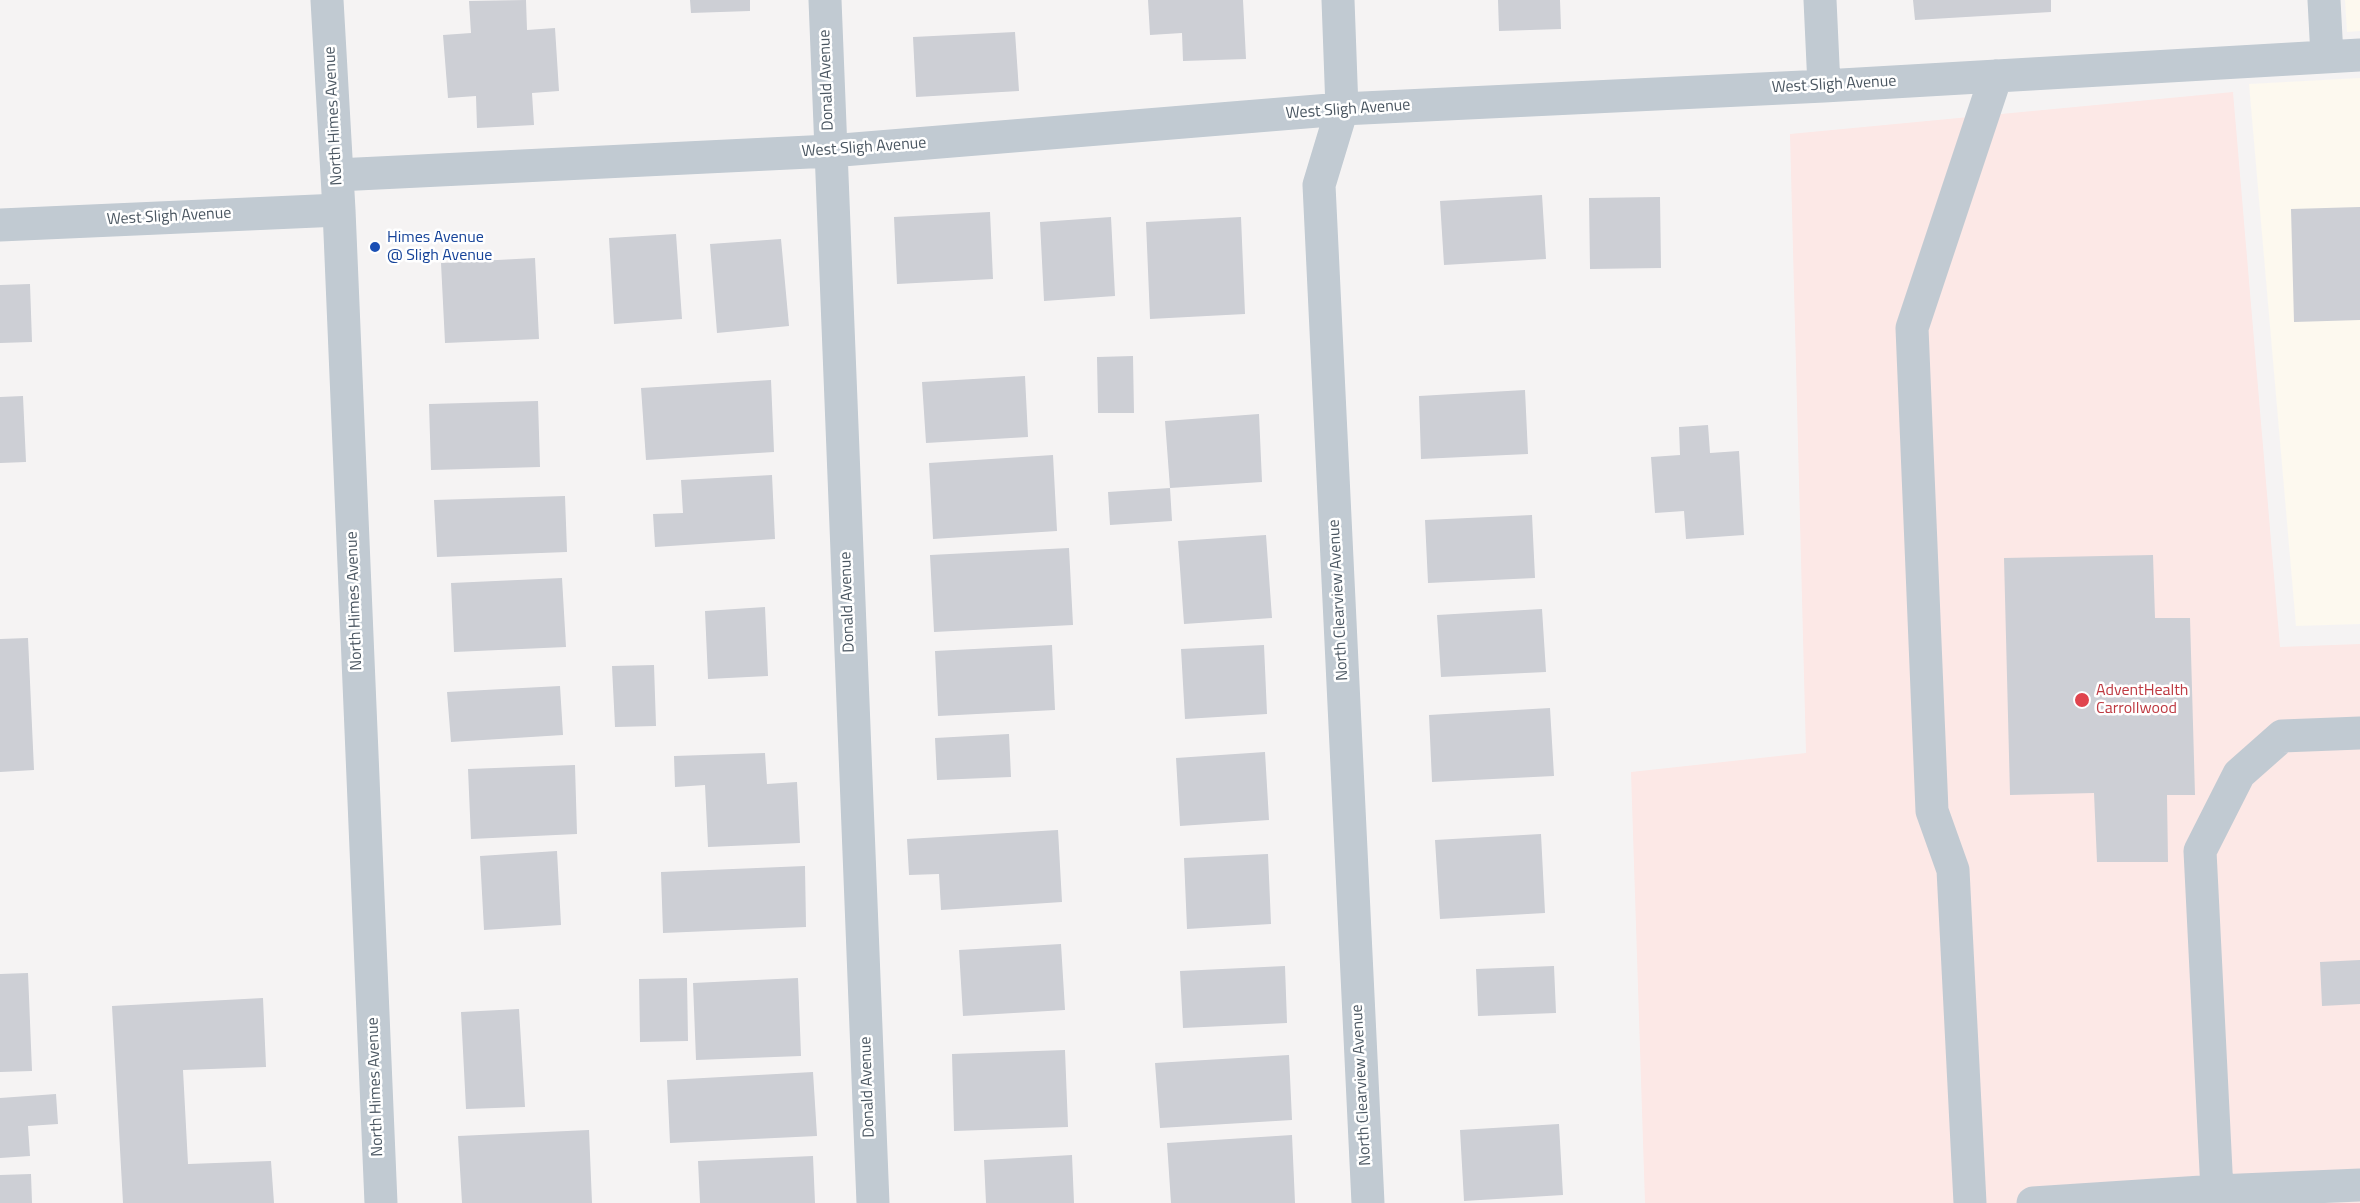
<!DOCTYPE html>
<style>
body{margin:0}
canvas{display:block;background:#f5f3f3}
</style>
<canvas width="2360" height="1203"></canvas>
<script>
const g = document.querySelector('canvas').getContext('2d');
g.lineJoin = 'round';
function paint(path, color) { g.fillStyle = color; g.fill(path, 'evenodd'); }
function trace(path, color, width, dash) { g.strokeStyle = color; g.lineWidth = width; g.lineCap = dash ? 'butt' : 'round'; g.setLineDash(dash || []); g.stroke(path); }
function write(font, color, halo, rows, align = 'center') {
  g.font = font + ' "Titillium Web",sans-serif'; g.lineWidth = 5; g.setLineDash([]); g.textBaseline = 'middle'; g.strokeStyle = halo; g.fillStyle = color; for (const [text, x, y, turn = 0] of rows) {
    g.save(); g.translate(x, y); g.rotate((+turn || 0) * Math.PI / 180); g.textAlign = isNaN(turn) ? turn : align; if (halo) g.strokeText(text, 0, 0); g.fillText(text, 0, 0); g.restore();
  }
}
const commercial = new Path2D(`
 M 2345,0 L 2360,0 L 2360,31 L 2347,32 Z
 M 2360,78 L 2360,624 L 2296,626 L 2249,84 Z`);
const medical = new Path2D(`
 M 2233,92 L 2280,647 L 2360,644 L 2360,1203 L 1645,1203 L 1631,772 L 1806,753 L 1790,134 Z`);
const building = new Path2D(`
 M 526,0 L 527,30 L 555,28 L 559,91 L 532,93 L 534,125 L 477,128 L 476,96 L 448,98 L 443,35 L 471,33 L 469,1 Z
 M 690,0 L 750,0 L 750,11 L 691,13 Z
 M 1148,0 L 1243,0 L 1246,59 L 1183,61 L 1182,33 L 1150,35 Z
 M 1498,0 L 1560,0 L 1561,29 L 1499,31 Z
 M 1913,0 L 2051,0 L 2051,12 L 1915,20 Z
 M 1015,32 L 1019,91 L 916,97 L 913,37 Z
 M 1542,195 L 1546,259 L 1444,265 L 1440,201 Z
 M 1660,197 L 1661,268 L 1590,269 L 1589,198 Z
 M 2360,207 L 2360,320 L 2294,322 L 2291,209 Z
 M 990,212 L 993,279 L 897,284 L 894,217 Z
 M 1111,217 L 1115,296 L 1044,301 L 1040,222 Z
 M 1241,217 L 1245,314 L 1150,319 L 1146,222 Z
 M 676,234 L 682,319 L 614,324 L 609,238 Z
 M 781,239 L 789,326 L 717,333 L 710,244 Z
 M 535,258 L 539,339 L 445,343 L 441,263 Z
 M 30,284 L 32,342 L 0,343 L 0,285 Z
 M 1133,356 L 1134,413 L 1098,413 L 1097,357 Z
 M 1025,376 L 1028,437 L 926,443 L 922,382 Z
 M 771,380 L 774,452 L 646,460 L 641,388 Z
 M 1525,390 L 1528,454 L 1421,459 L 1419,396 Z
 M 23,396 L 26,462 L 0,463 L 0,397 Z
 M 538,401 L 540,467 L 431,470 L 429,404 Z
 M 1259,414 L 1262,482 L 1170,488 L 1165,421 Z
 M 1708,425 L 1710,453 L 1739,451 L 1744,535 L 1686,539 L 1684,511 L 1655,513 L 1651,457 L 1680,455 L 1679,427 Z
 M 1053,455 L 1057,531 L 933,539 L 929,463 Z
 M 772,475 L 775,539 L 655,547 L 653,514 L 683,513 L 681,480 Z
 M 1170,488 L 1172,521 L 1110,525 L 1108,492 Z
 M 565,496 L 567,552 L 437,557 L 434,500 Z
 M 1532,515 L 1535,578 L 1428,583 L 1425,520 Z
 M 1266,535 L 1272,618 L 1184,624 L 1178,541 Z
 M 1069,548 L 1073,625 L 934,632 L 930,555 Z
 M 2153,555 L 2155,618 L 2190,618 L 2195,795 L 2167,795 L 2168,862 L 2097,862 L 2094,793 L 2010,795 L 2004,558 Z
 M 562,578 L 566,647 L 454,652 L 451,583 Z
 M 765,607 L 768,676 L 708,679 L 705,611 Z
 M 1542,609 L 1546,672 L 1441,677 L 1437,615 Z
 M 28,638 L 34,770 L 0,772 L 0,639 Z
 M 1052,645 L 1055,710 L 938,716 L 935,651 Z
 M 1264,645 L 1267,714 L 1185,719 L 1181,649 Z
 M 654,665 L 656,726 L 615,727 L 612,666 Z
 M 560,686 L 563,735 L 451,742 L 447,692 Z
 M 1550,708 L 1554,776 L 1432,782 L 1429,715 Z
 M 1009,734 L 1011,777 L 937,780 L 935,738 Z
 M 1265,752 L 1269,820 L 1180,826 L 1176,758 Z
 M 765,753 L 767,784 L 797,782 L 800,843 L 708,847 L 705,785 L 675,787 L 674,756 Z
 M 575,765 L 577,834 L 471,839 L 468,769 Z
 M 1058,830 L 1062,902 L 941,910 L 939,874 L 909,875 L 907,839 Z
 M 1541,834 L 1545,913 L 1440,919 L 1435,840 Z
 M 557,851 L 561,925 L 484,930 L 480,856 Z
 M 1268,854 L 1271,924 L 1187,929 L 1184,858 Z
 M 805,866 L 806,927 L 663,933 L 661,872 Z
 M 1061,944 L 1065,1010 L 963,1016 L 959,950 Z
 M 2360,960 L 2360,1004 L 2322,1006 L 2320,962 Z
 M 1285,966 L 1287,1023 L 1183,1028 L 1180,971 Z
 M 1554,966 L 1556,1013 L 1478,1016 L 1476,969 Z
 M 28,973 L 32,1071 L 0,1072 L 0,974 Z
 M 687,978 L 688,1041 L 640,1042 L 639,979 Z
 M 798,978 L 801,1056 L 696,1060 L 693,983 Z
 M 263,998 L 266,1067 L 183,1070 L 188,1164 L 271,1161 L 274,1203 L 123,1203 L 112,1006 Z
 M 519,1009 L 525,1107 L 466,1109 L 461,1012 Z
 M 1065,1050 L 1068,1127 L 954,1131 L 952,1054 Z
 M 1289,1055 L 1292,1120 L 1160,1128 L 1155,1063 Z
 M 813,1072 L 817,1136 L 670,1143 L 667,1080 Z
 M 56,1094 L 58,1124 L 28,1126 L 30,1156 L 0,1158 L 0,1098 Z
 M 1559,1124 L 1563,1195 L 1464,1201 L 1460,1130 Z
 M 589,1130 L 592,1203 L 462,1203 L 458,1136 Z
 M 1292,1135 L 1295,1203 L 1171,1203 L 1167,1143 Z
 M 1072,1155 L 1074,1203 L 986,1203 L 984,1160 Z
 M 813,1156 L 815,1203 L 700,1203 L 698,1161 Z
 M 31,1174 L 32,1203 L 0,1203 L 0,1175 Z`);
const minor = new Path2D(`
 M 327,0 L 339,210 L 381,1203
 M 825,0 L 873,1203
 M 1338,0 L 1342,109 L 1319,185 L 1368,1203
 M 1820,0 L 1824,86
 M 2324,0 L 2327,56
 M 337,175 L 830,151 L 1342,109 L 1824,86 L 2360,55
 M 0,225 L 339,210
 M 2360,733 L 2282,736 L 2239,774 L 2200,851 L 2217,1191 L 2360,1185
 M 1970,1203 L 1953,870 L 1932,811 L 1912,328 L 1996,76
 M 2033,1203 L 2217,1191`);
const markers = [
 [375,247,6,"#1a4fb4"],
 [2082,700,8,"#e0444e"]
];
const streetNames = [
 ["Donald Avenue",827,80,-92],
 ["West Sligh Avenue",1834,85,-3],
 ["West Sligh Avenue",1348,110,-4],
 ["North Himes Avenue",334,116,-93],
 ["West Sligh Avenue",864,148,-4],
 ["West Sligh Avenue",169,217,-3],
 ["North Clearview Avenue",1339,600,-93],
 ["North Himes Avenue",355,601,-92],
 ["Donald Avenue",848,602,-92],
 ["North Clearview Avenue",1362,1085,-93],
 ["North Himes Avenue",376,1087,-92],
 ["Donald Avenue",868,1087,-92]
];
const transitNames = [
 ["Himes Avenue",387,238],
 ["@ Sligh Avenue",387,256]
];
const healthNames = [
 ["AdventHealth",2096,691],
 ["Carrollwood",2096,709]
];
paint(commercial, '#fdf9ef');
paint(medical, '#fce8e6');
paint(building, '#cdcfd5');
trace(minor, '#c1cad2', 33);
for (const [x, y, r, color] of markers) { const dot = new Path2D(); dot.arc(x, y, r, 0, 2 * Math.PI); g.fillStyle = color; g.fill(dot); trace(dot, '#fff', 2); }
write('16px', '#4a5661', '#fff', streetNames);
write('16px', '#164399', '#fff', transitNames, 'left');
write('16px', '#be3a42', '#fff', healthNames, 'left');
</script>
